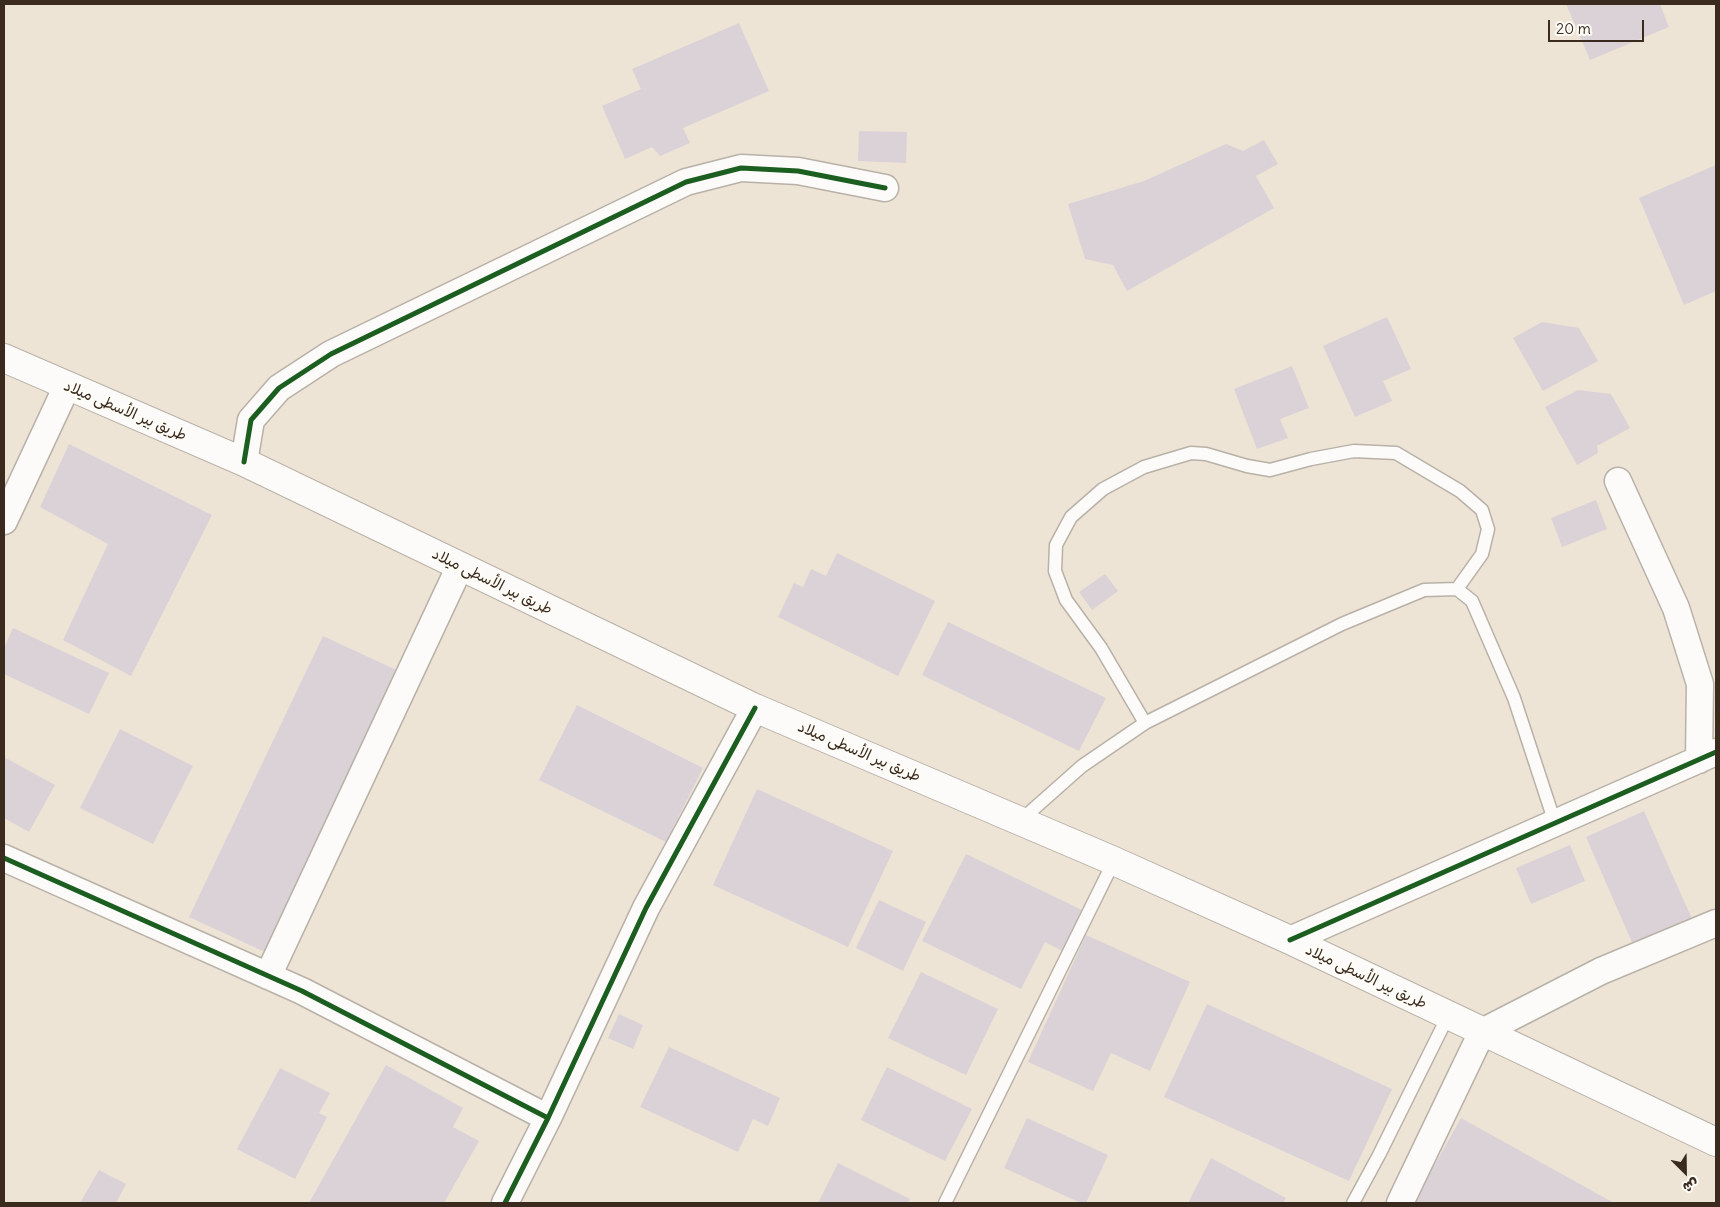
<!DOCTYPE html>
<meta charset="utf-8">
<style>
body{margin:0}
#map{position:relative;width:1720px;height:1207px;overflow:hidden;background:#ede4d6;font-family:Delius,"Playpen Sans Arabic",sans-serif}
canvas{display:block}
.frame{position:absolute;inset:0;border:5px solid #3b2a1e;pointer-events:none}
.north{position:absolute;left:1660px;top:1147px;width:50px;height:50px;-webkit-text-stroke:4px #fdfcf7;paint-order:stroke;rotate:157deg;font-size:14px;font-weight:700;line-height:20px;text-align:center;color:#3b2a1e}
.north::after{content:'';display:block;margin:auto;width:18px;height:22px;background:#3b2a1e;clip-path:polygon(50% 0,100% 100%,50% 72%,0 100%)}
.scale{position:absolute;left:1548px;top:20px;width:96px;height:22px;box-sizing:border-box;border:2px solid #3b2a1e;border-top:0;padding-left:6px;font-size:15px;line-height:18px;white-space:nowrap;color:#3b2a1e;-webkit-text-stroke:4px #fdfcf7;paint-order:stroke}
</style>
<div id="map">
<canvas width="1720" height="1207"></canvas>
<div class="frame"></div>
<div class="north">ش</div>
<div class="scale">20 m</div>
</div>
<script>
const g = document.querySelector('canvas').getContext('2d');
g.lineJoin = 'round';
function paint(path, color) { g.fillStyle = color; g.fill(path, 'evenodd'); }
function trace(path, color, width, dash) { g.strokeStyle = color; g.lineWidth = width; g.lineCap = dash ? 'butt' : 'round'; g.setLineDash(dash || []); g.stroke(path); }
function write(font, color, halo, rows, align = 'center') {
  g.font = font + ' Delius,"Playpen Sans Arabic",sans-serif'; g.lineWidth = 4.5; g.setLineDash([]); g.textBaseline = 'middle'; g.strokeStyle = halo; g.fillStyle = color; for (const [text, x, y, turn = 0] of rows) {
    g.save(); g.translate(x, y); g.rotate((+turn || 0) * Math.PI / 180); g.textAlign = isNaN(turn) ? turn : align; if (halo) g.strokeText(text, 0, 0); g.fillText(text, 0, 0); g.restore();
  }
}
const building = new Path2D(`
 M 1566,4 L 1660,4 L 1669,27 L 1590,60 Z
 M 739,23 L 769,91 L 683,128 L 690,143 L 660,156 L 652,147 L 625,159 L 602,106 L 641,89 L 632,69 Z
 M 859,131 L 907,132 L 906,163 L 858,161 Z
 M 1264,140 L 1278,164 L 1256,176 L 1274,208 L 1127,291 L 1113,265 L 1085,259 L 1068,204 L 1144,181 L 1226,144 L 1243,151 Z
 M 1716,165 L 1716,291 L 1684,305 L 1639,198 Z
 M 1387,317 L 1411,369 L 1383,381 L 1392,401 L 1355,417 L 1323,346 Z
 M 1542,322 L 1579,328 L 1598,361 L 1543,391 L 1513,338 Z
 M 1292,366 L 1309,408 L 1280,419 L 1288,438 L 1257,449 L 1234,389 Z
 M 1578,390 L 1611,394 L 1630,428 L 1597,446 L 1598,453 L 1577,465 L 1545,407 Z
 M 69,444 L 212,515 L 131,676 L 63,640 L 108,544 L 40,507 Z
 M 1596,500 L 1607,529 L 1562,547 L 1551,518 Z
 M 837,553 L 935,601 L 898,676 L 778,617 L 794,583 L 803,587 L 811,569 L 826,576 Z
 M 1105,574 L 1118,591 L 1092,610 L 1079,592 Z
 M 948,622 L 1106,698 L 1079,751 L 922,675 Z
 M 13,628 L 109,673 L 89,714 L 4,674 L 4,648 Z
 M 323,636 L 403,673 L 267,953 L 189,917 Z
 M 577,705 L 703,768 L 666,842 L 539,780 Z
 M 120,729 L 193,766 L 153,844 L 80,808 Z
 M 4,757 L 55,785 L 29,832 L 4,818 Z
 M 757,789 L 893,851 L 848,947 L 713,885 Z
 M 1644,811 L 1693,921 L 1634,947 L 1586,837 Z
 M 1570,845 L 1585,881 L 1531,904 L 1516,868 Z
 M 966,854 L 1084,911 L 1064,952 L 1045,942 L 1021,989 L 922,941 Z
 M 879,900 L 926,922 L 903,971 L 856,948 Z
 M 1086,935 L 1190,982 L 1150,1071 L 1111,1053 L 1093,1091 L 1028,1062 Z
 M 921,972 L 998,1009 L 966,1075 L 888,1038 Z
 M 1207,1004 L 1392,1089 L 1349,1181 L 1164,1097 Z
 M 619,1014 L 643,1025 L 633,1049 L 608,1038 Z
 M 669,1047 L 780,1098 L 768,1126 L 753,1119 L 738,1152 L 640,1107 Z
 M 386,1065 L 463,1108 L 453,1127 L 479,1141 L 444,1203 L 309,1203 Z
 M 887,1067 L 972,1109 L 945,1161 L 861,1120 Z
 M 280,1068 L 330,1093 L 319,1113 L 327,1117 L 295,1179 L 237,1149 Z
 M 1027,1118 L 1108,1155 L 1086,1203 L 1081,1203 L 1004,1168 Z
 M 1461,1118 L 1614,1203 L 1413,1203 Z
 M 1211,1158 L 1286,1198 L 1283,1203 L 1188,1203 Z
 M 838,1163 L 910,1199 L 908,1203 L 818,1203 Z
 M 99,1170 L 126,1184 L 116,1203 L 80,1203 Z`);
const lane = new Path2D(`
 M 1145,723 L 1101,648 L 1066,600 L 1055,571 L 1056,545 L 1071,517 L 1103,489 L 1144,467 L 1191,453 L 1206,454 L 1247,466 L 1270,470 L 1311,459 L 1354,451 L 1396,453 L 1460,491 L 1482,510 L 1488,529 L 1482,554 L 1457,589
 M 1020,821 L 1082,766 L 1145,723 L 1342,624 L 1424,590 L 1457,589 L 1472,601 L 1514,698 L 1555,823
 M 945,1203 L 1114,861
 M 1353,1203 L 1379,1155 L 1448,1016`);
const street = new Path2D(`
 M 244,462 L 251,420 L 279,388 L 331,354 L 686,182 L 741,168 L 798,171 L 885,188
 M 1618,481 L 1676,608 L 1700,684 L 1699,760
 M 4,521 L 67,386
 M 4,858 L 302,991 L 548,1118
 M 1290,940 L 1716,752
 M 268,976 L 460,566
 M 505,1203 L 548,1118 L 646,908 L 755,708
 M 1400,1203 L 1482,1032 L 1601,971 L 1716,923`);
const primary = new Path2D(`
 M 4,358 L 244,462 L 755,708 L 1114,861 L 1290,940 L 1716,1142`);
const cycleway = new Path2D(`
 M 244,462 L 251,420 L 279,388 L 331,354 L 686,182 L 741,168 L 798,171 L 885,188
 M 4,858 L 302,991 L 548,1118
 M 1290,940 L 1716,752
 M 505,1203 L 548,1118 L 646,908 L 755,708`);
const streetNames = [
 ["طريق بير الأسطى ميلاد",125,411,23],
 ["طريق بير الأسطى ميلاد",492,582,26],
 ["طريق بير الأسطى ميلاد",859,752,23],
 ["طريق بير الأسطى ميلاد",1366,977,25]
];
paint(building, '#dbd2d7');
trace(lane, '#b8b1a7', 15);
trace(street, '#b8b1a7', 29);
trace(primary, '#b8b1a7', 30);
trace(lane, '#fcfbf9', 12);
trace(street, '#fcfbf9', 26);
trace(primary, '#fcfbf9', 28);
trace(cycleway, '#1b5e20', 5);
write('15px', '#3b2a1e', '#fdfcf7', streetNames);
</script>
